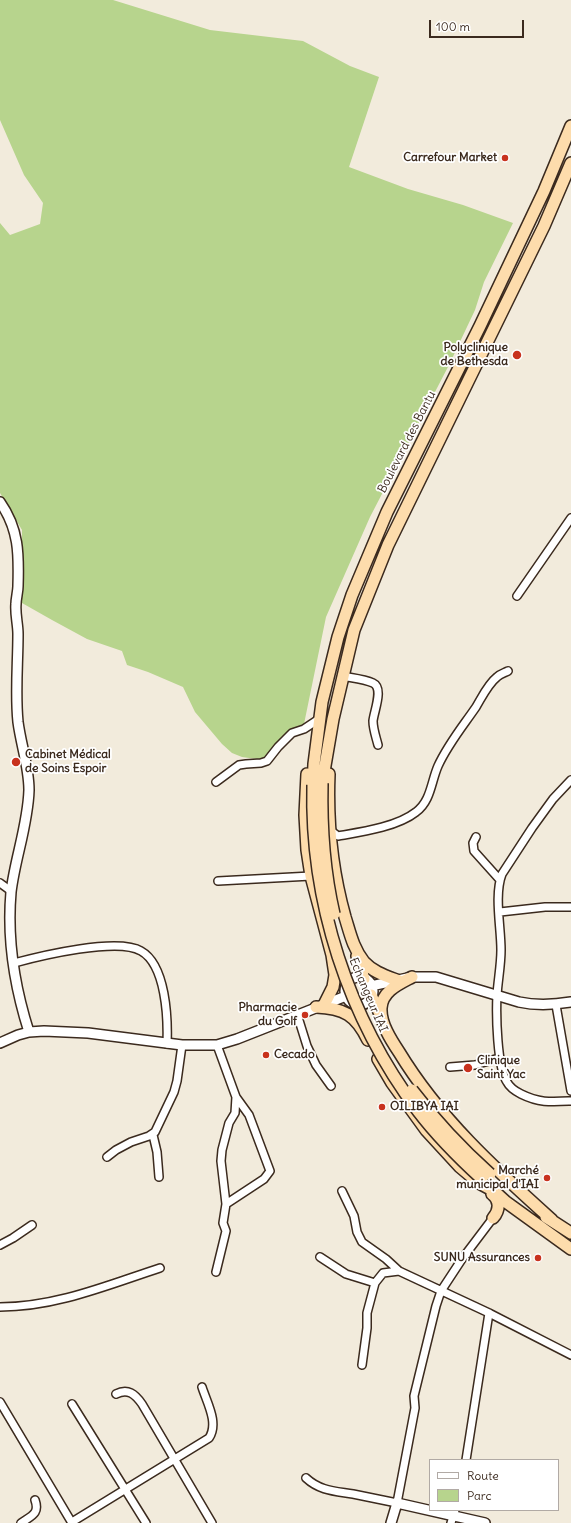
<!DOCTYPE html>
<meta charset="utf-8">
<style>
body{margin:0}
#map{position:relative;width:571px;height:1523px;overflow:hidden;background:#f2ebdc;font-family:Delius,sans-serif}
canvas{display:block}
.legend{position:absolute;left:429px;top:1459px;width:130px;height:52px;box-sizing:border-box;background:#fff;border:1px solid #b1aaa5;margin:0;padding:5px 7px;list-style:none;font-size:12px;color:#3b2a1e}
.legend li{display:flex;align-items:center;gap:8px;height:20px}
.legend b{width:20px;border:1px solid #b1aaa5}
.scale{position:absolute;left:429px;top:20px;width:95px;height:18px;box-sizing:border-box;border:2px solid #3b2a1e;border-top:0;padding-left:5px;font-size:12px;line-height:14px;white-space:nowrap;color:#3b2a1e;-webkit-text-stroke:3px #fff;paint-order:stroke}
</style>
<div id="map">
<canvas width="571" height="1523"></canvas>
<ul class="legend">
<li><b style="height:5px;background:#fff"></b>Route</li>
<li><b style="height:11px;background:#b7d48d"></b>Parc</li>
</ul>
<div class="scale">100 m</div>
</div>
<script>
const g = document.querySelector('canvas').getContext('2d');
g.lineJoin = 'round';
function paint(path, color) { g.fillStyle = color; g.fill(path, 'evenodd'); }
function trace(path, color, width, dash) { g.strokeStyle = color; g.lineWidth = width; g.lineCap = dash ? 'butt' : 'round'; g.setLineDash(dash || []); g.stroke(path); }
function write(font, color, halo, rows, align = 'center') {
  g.font = font + ' Delius,sans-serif'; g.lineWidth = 3.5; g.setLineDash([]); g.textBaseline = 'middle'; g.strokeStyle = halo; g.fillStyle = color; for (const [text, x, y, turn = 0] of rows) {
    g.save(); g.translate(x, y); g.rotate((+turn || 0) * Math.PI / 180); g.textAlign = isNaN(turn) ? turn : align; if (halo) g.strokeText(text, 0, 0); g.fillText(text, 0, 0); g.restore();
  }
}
const green = new Path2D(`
 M 0,0 L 113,0 L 210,30 L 303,41 L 350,66 L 379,77 L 349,167 L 408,189 L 463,205 L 513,223 L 484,282 L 475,310 L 449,365 L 370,517 L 326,617 L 304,724 L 294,729 L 264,760 L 242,757 L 232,753 L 222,744 L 195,712 L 183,687 L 148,672 L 127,665 L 122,651 L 87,639 L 52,620 L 22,603 L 22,530 L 0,493 L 0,223 L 10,235 L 40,224 L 43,203 L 24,175 L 0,120 Z`);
const minor = new Path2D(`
 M 517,596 L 571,518
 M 342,676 C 352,678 364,679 373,683 C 384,688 374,711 373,721 C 373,729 376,737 378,745
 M 571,780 L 553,799 L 532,828 L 502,874 C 494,895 501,927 501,950 C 501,965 498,980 497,995 C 496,1015 497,1067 507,1082 C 510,1088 515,1091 521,1094 C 539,1103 551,1102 571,1101
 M 216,782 L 239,765 L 246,764 L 261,763 L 267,761 L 278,747 L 292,733 L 304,729 L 319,719
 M 330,830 L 338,836 C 361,832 397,827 416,812 C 431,801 431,782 438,766 C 448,744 463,726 476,707 C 482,697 488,684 497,677 C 500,674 504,673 508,671
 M 476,837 L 473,843 L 474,851 L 500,880
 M 218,881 L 311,876
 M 0,883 L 11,891
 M 500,912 L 545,907 L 571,907
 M 14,963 C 40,956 118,937 141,951 C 166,965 168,1018 167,1044
 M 556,1005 L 571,1091
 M 297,1014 L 307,1046 L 316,1065 L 331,1086
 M 450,1067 L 475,1065 L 499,1058
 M 153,1135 L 157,1152 L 159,1177
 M 107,1157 L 116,1150 L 131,1142 L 149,1136 L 155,1132 L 174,1092 L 177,1081 L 182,1045
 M 342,1191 L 354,1216 L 357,1232 L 362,1242 L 386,1259 L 399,1271
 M 226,1204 L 221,1161 L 222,1150 L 229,1123 L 235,1113 L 236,1097
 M 0,1245 L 13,1238 L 32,1225
 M 320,1257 L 346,1274 L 375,1283
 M 216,1272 L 226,1231 L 223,1223 L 226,1204 L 264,1179 L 270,1171 L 249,1115 L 236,1097 L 217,1045
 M 0,1307 C 56,1307 108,1285 160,1268
 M 362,1365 L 367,1328 L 367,1313 L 375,1283 L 383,1273 L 399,1271 L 489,1313 L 571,1355
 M 116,1394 C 128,1388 135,1394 142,1404 L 212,1523
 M 0,1402 L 72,1523
 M 72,1404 L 146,1523
 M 466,1460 L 489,1313
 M 306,1478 C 320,1491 335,1491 353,1494 C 368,1497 382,1500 397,1503 L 415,1408 L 414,1396 L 436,1306 L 441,1291 L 462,1259 L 493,1218
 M 72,1522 L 209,1438 C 219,1423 207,1403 202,1387
 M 21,1523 C 31,1516 40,1514 35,1500
 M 451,1523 L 455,1510`);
const tertiary = new Path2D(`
 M 0,502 C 19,529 19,554 18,586 C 18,592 16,598 16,604 C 15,614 18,624 18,634 C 18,663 15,693 18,722 C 21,745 29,767 29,790 C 28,825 15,858 11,892 C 7,938 15,988 29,1032
 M345 991a14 14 0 1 1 28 0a14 14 0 1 1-28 0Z
 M 371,986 L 412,977 L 436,977 L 519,1002 C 537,1006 553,1005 571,1002
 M 0,1043 L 18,1035 L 29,1032 L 44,1031 L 88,1033 L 182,1045 L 217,1045 L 237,1039 L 346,996
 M 391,1523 L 397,1503 L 485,1523`);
const trunk = new Path2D(`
 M 307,774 L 305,815 L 307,850 L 311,876 L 332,955 L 335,975 L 333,987 L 324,1005
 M 329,774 C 327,823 332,871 345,917 C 350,933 353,948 364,962 C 373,972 386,976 399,981
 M 322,783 L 333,719 L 354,630 L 388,545 L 544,226 L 571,163
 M 313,785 L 314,764 L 322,702 L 338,637 L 352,595 L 387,512 L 480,326 L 544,191 L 571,126
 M 357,956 L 364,979
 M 412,977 C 399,984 382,991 381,1008 C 380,1023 391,1040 399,1052 C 439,1118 495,1169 552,1220
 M 371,995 L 381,1016
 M 316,1007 C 344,1008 356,1015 368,1040
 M 378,1059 L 392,1083 L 426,1130 L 460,1167 L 479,1183 L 494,1191 L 497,1199
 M 494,1191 L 506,1202 L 571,1249
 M 492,1194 C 500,1200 500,1210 493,1218
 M 546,1217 L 571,1233`);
const trunkBridge = new Path2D(`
 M 322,783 C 321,827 324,871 334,914
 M 313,785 C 310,901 348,1018 418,1111 C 437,1136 459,1158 482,1179
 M 412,1090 C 435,1120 461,1148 490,1174`);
const markers = [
 [505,158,4,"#c8321e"],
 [517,355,5,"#c8321e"],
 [16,762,5,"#c8321e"],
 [305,1015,4,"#c8321e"],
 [266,1055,4,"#c8321e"],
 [468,1068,5,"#c8321e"],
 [382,1107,4,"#c8321e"],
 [547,1178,4,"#c8321e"],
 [538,1258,4,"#c8321e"]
];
const poiNames = [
 ["Carrefour Market",497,158],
 ["Polyclinique",508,348],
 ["de Bethesda",508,362],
 ["Cabinet Médical",25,755,"left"],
 ["de Soins Espoir",25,769,"left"],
 ["Pharmacie",297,1008],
 ["du Golf",297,1022],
 ["Cecado",274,1055,"left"],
 ["Clinique",477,1061,"left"],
 ["Saint Yac",477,1075,"left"],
 ["OILIBYA IAI",390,1107,"left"],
 ["Marché",539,1171],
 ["municipal d'IAI",539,1185],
 ["SUNU Assurances",530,1258]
];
const streetNames = [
 ["Boulevard des Bantu",407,442,-63],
 ["Echangeur IAI",368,995,67]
];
paint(green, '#b7d48d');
trace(minor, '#3b2a1e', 10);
trace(tertiary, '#3b2a1e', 12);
trace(trunk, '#3b2a1e', 14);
trace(minor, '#fff', 7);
trace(tertiary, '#fff', 9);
trace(trunk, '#fddcac', 11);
trace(trunkBridge, '#3b2a1e', 14, []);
trace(trunkBridge, '#fddcac', 11);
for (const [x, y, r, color] of markers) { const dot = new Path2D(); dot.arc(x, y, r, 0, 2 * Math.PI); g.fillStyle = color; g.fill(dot); trace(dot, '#fff', 1.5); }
write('bold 12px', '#3b2a1e', '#fff', poiNames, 'right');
write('12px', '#3b2a1e', '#fff', streetNames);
</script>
